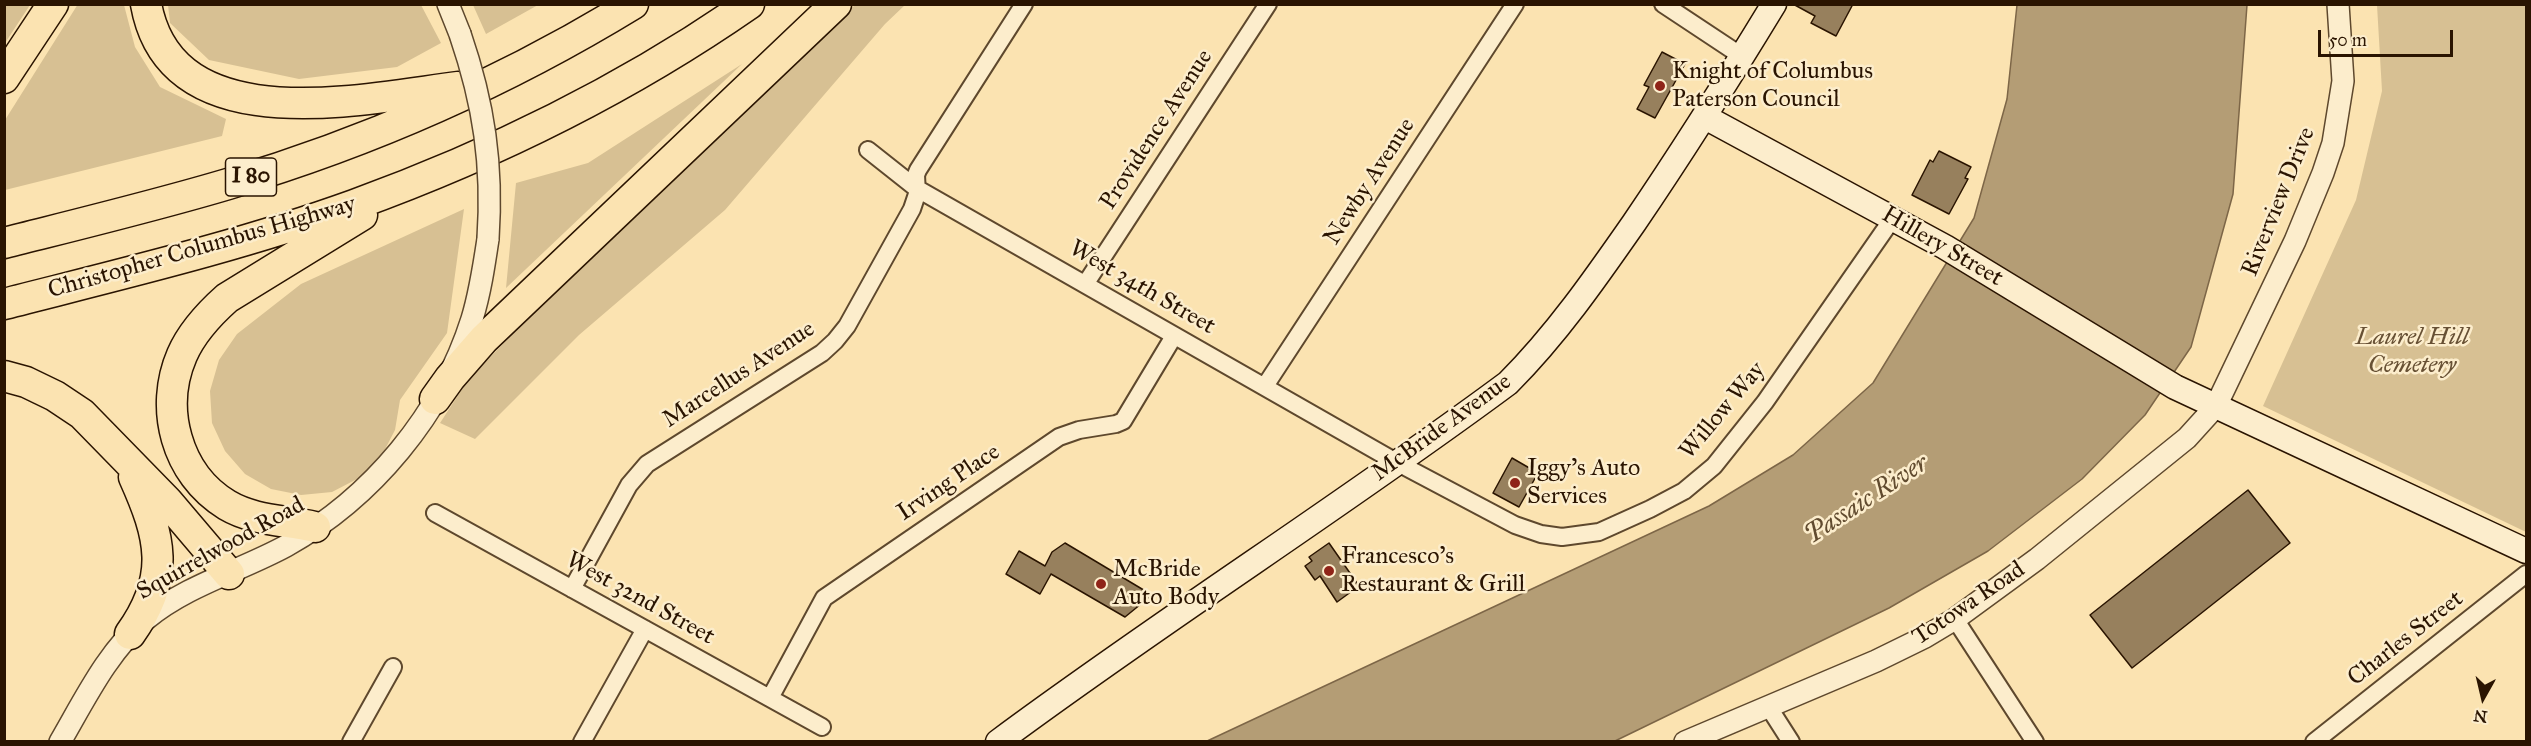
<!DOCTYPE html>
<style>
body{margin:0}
#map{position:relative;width:2531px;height:746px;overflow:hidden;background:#fbe3b1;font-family:"IM FELL Great Primer",serif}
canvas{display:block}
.frame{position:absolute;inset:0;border:6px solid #2a1401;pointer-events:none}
.north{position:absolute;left:2453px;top:668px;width:60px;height:60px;-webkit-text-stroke:4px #fcedcc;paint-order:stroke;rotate:188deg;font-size:16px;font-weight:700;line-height:24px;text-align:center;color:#2a1401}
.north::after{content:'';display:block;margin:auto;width:21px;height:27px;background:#2a1401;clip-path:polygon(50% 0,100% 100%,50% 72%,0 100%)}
.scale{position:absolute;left:2318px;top:30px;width:135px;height:27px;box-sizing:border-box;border:3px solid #2a1401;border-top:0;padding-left:8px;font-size:18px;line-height:21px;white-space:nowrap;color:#2a1401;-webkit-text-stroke:4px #fcedcc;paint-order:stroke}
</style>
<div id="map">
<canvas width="2531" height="746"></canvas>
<div class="frame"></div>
<div class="north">N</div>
<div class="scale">50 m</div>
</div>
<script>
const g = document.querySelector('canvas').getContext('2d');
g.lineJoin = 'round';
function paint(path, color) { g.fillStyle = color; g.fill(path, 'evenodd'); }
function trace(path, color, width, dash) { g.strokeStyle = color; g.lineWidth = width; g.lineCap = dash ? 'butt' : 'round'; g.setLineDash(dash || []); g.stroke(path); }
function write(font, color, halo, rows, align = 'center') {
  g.font = font + ' "IM FELL Great Primer",serif'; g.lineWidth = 5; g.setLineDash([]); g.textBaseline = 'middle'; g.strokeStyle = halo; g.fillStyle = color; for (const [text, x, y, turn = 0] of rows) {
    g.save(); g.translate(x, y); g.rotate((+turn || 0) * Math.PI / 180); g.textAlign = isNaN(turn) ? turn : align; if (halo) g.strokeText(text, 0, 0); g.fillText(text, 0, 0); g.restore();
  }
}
const green = new Path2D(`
 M 5,4 L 30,5 L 5,43 L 4,5 Z
 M 78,4 L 124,5 L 135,47 L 160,87 L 226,119 L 222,136 L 5,190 L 5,120 Z
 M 168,5 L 421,5 L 441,43 L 397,67 L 299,79 L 209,60 L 170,23 Z
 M 473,5 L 538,5 L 486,34 Z
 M 855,5 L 905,5 L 885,24 L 725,210 L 579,335 L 475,439 L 440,423 L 468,380 L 577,268 Z
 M 2377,5 L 2526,5 L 2526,532 L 2263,406 L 2356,200 L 2382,91 Z
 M 742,64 L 506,288 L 516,183 L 588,163 Z
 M 464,209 L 447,333 L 400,400 L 395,430 L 381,457 L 359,478 L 332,492 L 301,495 L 271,489 L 245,474 L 225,451 L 212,423 L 210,391 L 219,360 L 237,334 L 301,284 Z`);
const water = new Path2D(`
 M 2017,5 L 2247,5 L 2233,194 L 2191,347 L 2145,415 L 2082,479 L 1988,551 L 1889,608 L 1615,741 L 1205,742 L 1709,506 L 1793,455 L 1873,383 L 1974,218 L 2007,99 Z`);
const building = new Path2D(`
 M 1793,4 L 1853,4 L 1836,36 L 1811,23 L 1815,16 Z
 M 1662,52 L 1685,64 L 1655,118 L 1637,109 L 1649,87 L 1644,85 Z
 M 1939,151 L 1971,167 L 1965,178 L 1968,179 L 1949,214 L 1912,195 L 1930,160 L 1933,162 Z
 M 1512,458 L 1538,473 L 1519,507 L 1493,493 Z
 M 2248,490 L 2290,543 L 2132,668 L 2090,615 Z
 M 1065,543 L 1152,595 L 1125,617 L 1051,574 L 1040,594 L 1006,574 L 1019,551 L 1045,566 L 1052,552 Z
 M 1329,543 L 1359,586 L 1337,602 L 1320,576 L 1315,580 L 1305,566 L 1312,561 L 1309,557 Z`);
const minor = new Path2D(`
 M 1663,4 L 1743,57
 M 868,150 L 916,188 L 1396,462 L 1515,525 L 1541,534 L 1562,537 L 1599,532 L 1650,509 L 1684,491 L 1714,466 L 1765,402 L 1893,218
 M 1086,283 L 1268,4
 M 1265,386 L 1515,4
 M 435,513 L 822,727
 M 572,589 L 629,485 L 647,464 L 822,353 L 835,341 L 847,326 L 912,209 L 917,194 L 916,175 L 918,170 L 1024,4
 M 1955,619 L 2035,742
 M 770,698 L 824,598 L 1059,437 L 1079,430 L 1116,424 L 1123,421 L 1174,336
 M 1768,706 L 1791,742
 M 351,742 L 393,667
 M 582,742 L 645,629
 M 2314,742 L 2526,574`);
const tertiary = new Path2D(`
 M 448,4 L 460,34
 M 60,742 C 85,699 108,651 146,619 C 187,585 240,571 286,546 C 372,498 442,414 472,319 C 480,293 484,266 488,239
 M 1685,742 L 1876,661 L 1925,637 L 1955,619 L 2037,559 L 2187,438 L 2216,406 L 2295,241 L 2323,173 L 2333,143 L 2343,81 L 2338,4`);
const secondary = new Path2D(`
 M 1705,117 L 1945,247 L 2175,387 L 2526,551
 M 998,742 C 1165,618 1341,507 1508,383 C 1556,335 1595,279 1634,223 C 1683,151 1729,78 1774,4`);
const motorway = new Path2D(`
 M 146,4 C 171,143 362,99 458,87
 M 4,78 L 53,4
 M 4,243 C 79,224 154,206 228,184 C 369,142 507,81 633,4
 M 4,304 C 121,274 240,246 354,205 C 492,155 628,88 749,4
 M 4,376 L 26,382 L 55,396 L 82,414 L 167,501 L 229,574
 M 435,399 L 450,378 L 484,339 L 836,4
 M 315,527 C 285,520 254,521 227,505 C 176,474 159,408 182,355 C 192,332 209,314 227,298 L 362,215
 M 130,634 C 171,577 161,537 134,477`);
const tertiaryBridge = new Path2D(`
 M 460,34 C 484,104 493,165 488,239`);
const markers = [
 [1660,86,6,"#8f2418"],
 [1515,483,6,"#8f2418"],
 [1329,571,6,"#8f2418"],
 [1101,584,6,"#8f2418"]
];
const shields = [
 [251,177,51]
];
const shieldNames = [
 ["I 80",251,177]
];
const poiNames = [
 ["Knight of Columbus",1672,72],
 ["Paterson Council",1672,100],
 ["Iggy's Auto",1527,469],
 ["Services",1527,497],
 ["Francesco's",1341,557],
 ["Restaurant & Grill",1341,585],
 ["McBride",1113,570],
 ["Auto Body",1113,598]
];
const streetNames = [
 ["Providence Avenue",1157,130,-57],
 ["Newby Avenue",1370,182,-57],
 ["Riverview Drive",2279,202,-68],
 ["Hillery Street",1942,247,30],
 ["Christopher Columbus Highway",202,248,-16],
 ["West 34th Street",1142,288,30],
 ["Marcellus Avenue",739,375,-33],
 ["Willow Way",1723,411,-50],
 ["McBride Avenue",1442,428,-36],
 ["Irving Place",949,483,-34],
 ["Squirrelwood Road",221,549,-29],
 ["West 32nd Street",640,599,29],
 ["Totowa Road",1969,604,-34],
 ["Charles Street",2406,639,-38]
];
const parkNames = [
 ["Laurel Hill",2412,338],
 ["Cemetery",2412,366]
];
const waterNames = [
 ["Passaic River",1867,500,-33]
];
paint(green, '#d7c093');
paint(water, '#b49d75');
trace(water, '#7d6647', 1.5);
paint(building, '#97805d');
trace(building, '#2a1401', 1.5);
trace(minor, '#5e482d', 20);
trace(tertiary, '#5e482d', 24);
trace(secondary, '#2a1401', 27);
trace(motorway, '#2a1401', 33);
trace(minor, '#fcedcc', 16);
trace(tertiary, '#fcedcc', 21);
trace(secondary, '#fcedcc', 24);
trace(motorway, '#fbe3b1', 30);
trace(tertiaryBridge, '#5e482d', 24, []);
trace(tertiaryBridge, '#fcedcc', 21);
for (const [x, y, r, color] of markers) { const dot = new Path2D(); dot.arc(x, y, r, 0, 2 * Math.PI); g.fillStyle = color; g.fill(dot); trace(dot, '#fcedcc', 2); }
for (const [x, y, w] of shields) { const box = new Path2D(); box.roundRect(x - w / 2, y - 19, w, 38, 4.5); g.fillStyle = '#fcedcc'; g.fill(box); trace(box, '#2a1401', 1.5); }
write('bold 22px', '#2a1401', null, shieldNames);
write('24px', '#2a1401', '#fcedcc', poiNames, 'left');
write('24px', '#2a1401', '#fcedcc', streetNames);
write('italic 24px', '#675034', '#fcedcc', parkNames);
write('italic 26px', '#614b2f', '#fcedcc', waterNames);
</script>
